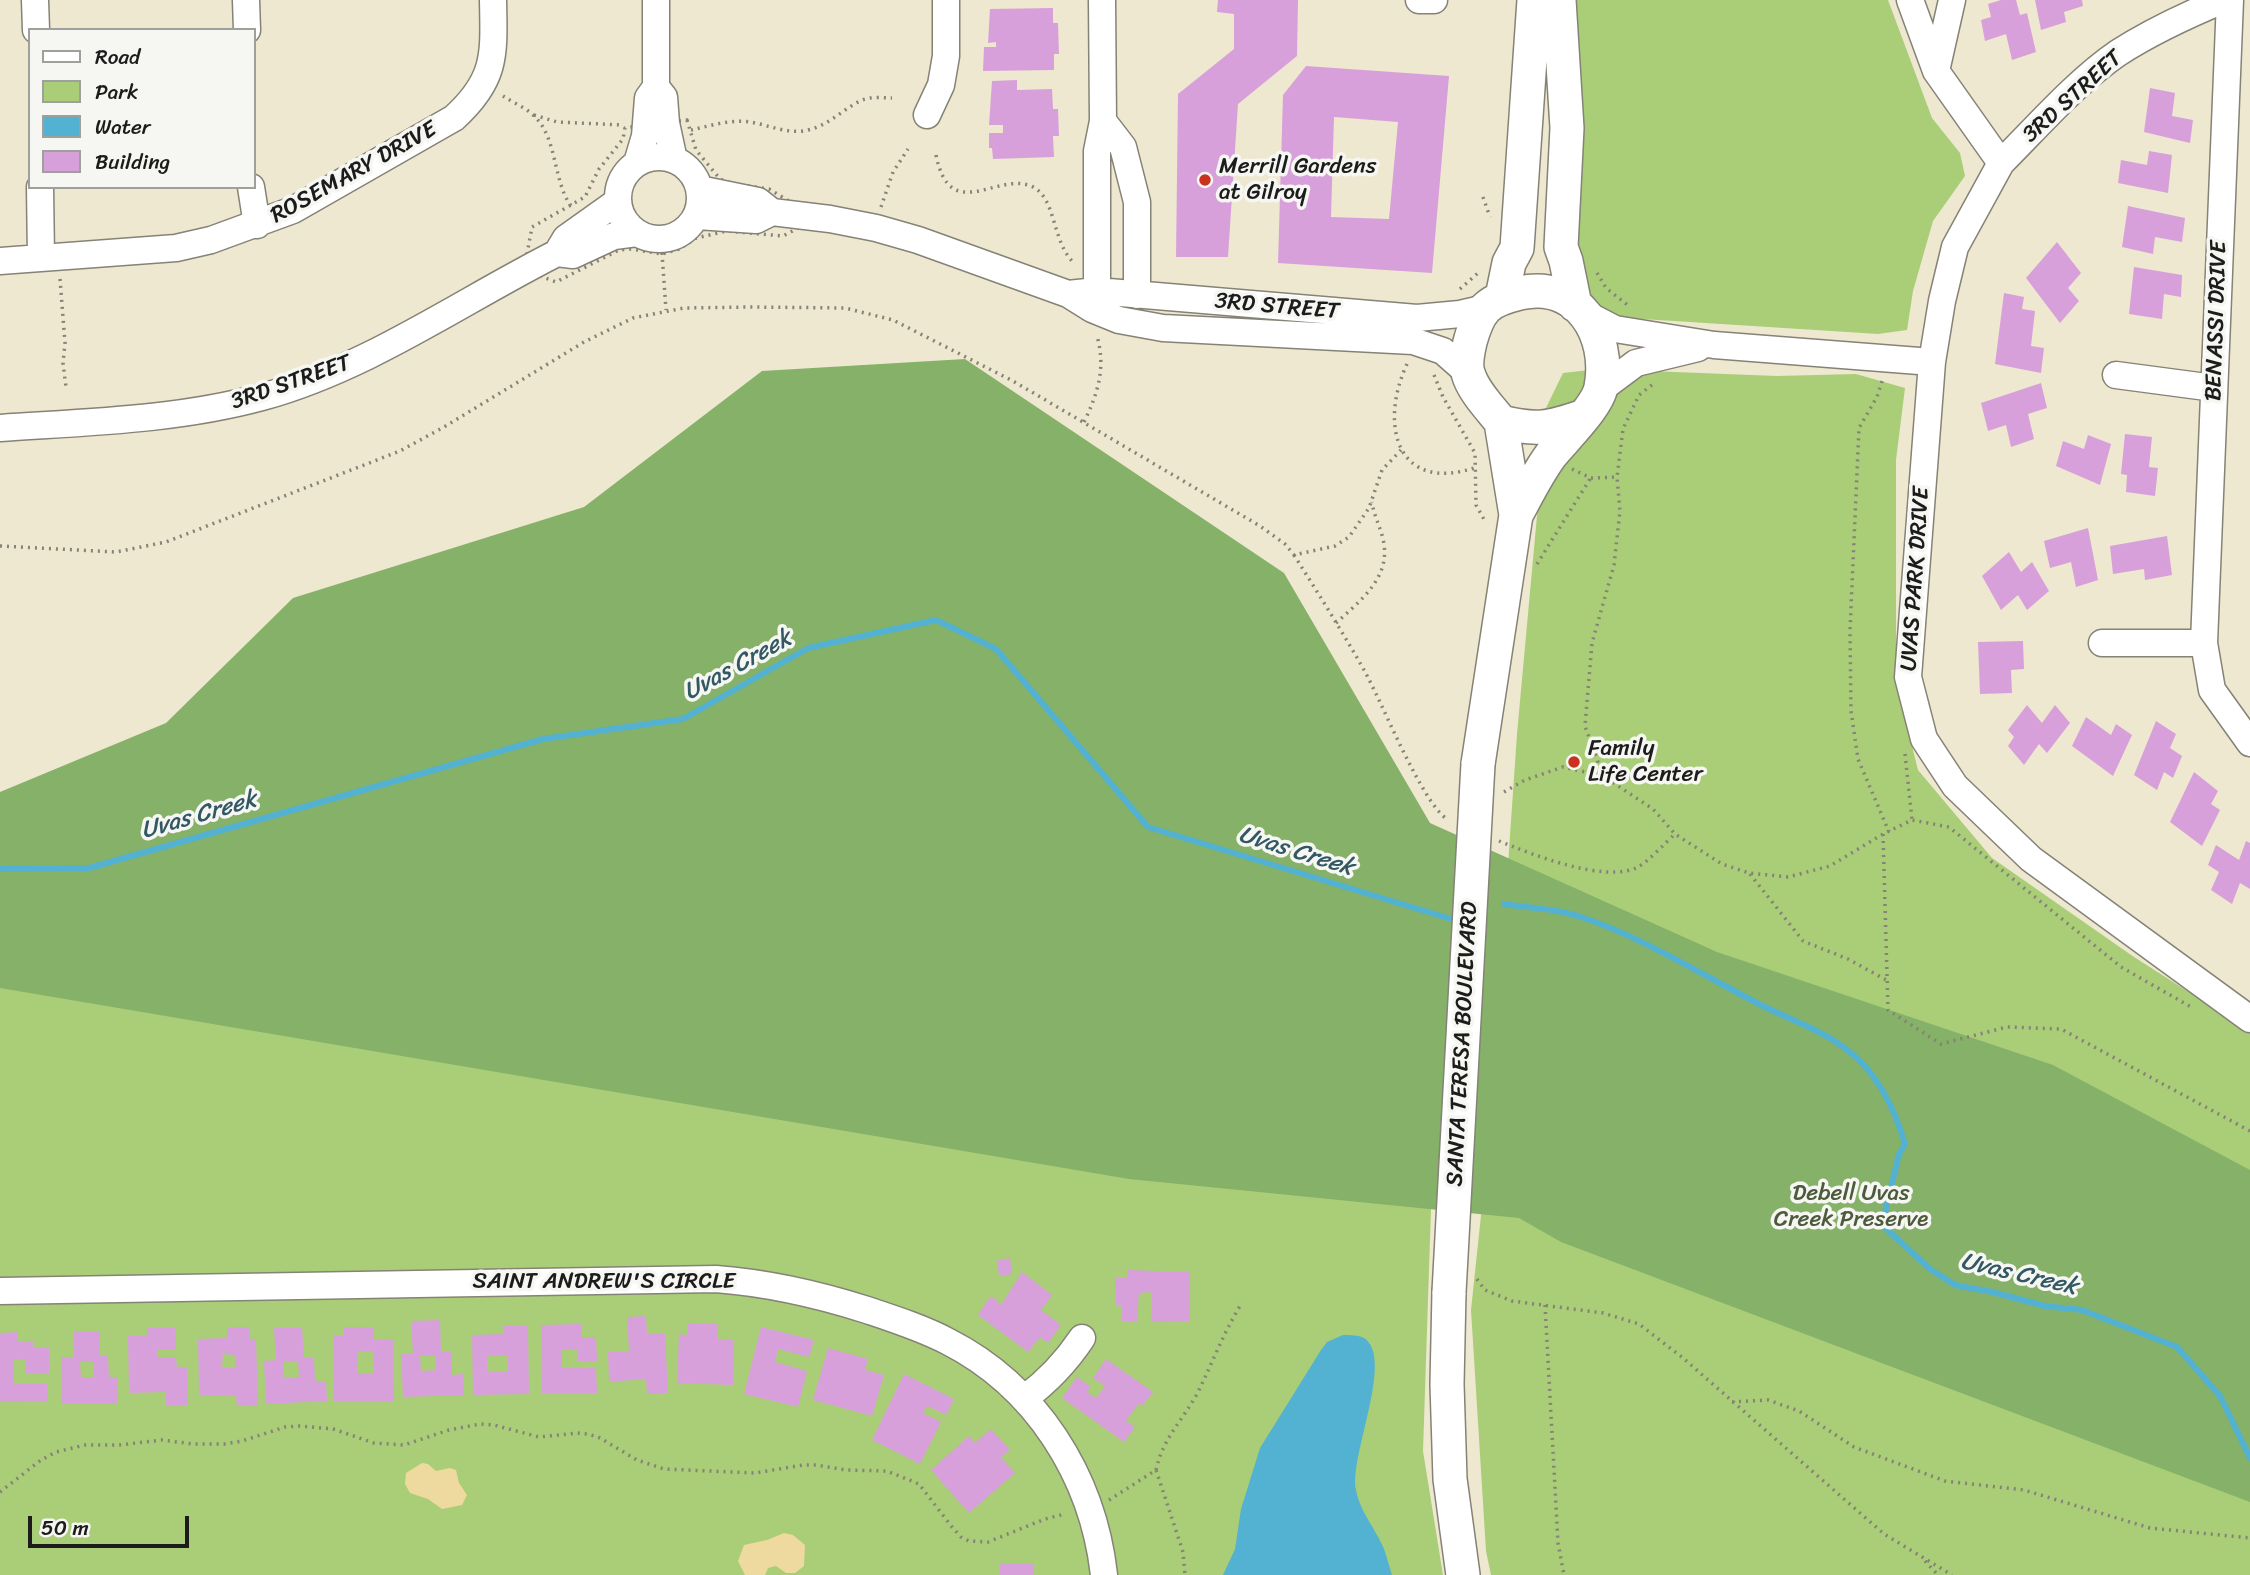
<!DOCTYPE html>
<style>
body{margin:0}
#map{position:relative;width:2250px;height:1575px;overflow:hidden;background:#eee8d0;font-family:Sriracha,sans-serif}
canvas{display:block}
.legend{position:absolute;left:28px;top:28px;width:228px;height:161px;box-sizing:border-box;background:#f6f6f2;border:2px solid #9f9f9c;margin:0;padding:9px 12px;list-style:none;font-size:21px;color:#1c1c1c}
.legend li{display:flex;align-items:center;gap:14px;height:35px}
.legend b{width:35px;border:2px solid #9f9f9c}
.scale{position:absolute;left:28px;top:1516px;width:161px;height:32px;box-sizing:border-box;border:4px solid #1c1c1c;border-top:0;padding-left:9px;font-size:21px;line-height:24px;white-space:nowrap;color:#1c1c1c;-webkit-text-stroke:5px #f6f6f2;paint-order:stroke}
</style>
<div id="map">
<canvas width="2250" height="1575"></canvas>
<ul class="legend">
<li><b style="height:9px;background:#fff"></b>Road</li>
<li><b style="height:19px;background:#a9ce77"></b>Park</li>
<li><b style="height:19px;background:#53b1d1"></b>Water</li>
<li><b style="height:19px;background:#d8a0da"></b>Building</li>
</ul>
<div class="scale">50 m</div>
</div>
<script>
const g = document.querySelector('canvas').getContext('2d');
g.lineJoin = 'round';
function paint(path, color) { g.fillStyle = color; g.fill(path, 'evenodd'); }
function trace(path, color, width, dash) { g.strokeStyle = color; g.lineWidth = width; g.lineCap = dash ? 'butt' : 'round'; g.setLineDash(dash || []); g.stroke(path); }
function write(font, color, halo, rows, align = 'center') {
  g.font = font + ' Sriracha,sans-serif'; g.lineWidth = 7; g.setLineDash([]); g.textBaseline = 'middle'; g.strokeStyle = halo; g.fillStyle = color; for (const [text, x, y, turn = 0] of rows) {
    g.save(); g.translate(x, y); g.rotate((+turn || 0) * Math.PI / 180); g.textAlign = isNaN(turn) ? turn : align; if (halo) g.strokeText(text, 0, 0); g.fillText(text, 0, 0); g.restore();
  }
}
const green = new Path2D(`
 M 1571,0 L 1888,0 L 1932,118 L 1960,153 L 1965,176 L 1933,221 L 1913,291 L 1907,330 L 1878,334 L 1580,315 Z
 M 1598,369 L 1777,376 L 1856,374 L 1905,388 L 1896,460 L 1896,683 L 1918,770 L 1992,858 L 2134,957 L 2250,1031 L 2250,1575 L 1491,1575 L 1486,1551 L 1471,1310 L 1489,1140 L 1517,734 L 1541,472 L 1542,416 L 1563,373 Z
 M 1441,907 L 1423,1451 L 1443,1575 L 0,1575 L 0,926 Z`);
const forest = new Path2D(`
 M 965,359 L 1284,573 L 1430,823 L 1717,952 L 2053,1065 L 2250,1170 L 2250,1502 L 1561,1242 L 1519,1218 L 1129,1179 L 0,988 L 0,792 L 166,723 L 293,598 L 584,507 L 762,371 Z`);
const sand = new Path2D(`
 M 422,1463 L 428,1464 L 436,1471 L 450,1468 L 456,1470 L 459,1483 L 467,1495 L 462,1505 L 442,1509 L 428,1499 L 410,1493 L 405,1484 L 406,1473 Z
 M 784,1533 L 793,1535 L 805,1545 L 804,1566 L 795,1573 L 786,1573 L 776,1566 L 768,1568 L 765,1575 L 745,1575 L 738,1561 L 744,1545 L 767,1540 Z`);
const water = new Path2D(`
 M 1343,1335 C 1350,1335 1358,1335 1364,1338 C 1395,1358 1349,1456 1356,1490 C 1360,1512 1376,1529 1384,1549 C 1387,1557 1389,1566 1392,1575 L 1223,1575 L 1235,1549 L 1241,1509 L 1260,1448 L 1321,1350 L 1327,1342 Z`);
const stream = new Path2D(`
 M 0,869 L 89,868 L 543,739 L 683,719 L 808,648 L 936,620 L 996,649 L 1148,827 L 1451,919
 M 1504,904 C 1528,908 1555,908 1578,916 C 1639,935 1704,976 1761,1005 C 1791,1020 1825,1031 1851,1053 C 1878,1075 1895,1110 1905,1144 L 1899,1154 L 1882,1225 L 1930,1269 L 1955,1285 L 1992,1292 L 2045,1306 L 2082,1310 L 2177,1347 L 2220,1396 L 2250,1458`);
const building = new Path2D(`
 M 1218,0 L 1298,0 L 1297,56 L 1238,104 L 1228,257 L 1176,257 L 1178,94 L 1234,49 L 1234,14 L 1217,12 Z
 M 2001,0 L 2016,0 L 2020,15 L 2027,13 L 2036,52 L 2012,60 L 2006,34 L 1985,41 L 1981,20 L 1991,17 L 1988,4 Z
 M 2035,0 L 2082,0 L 2083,6 L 2064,12 L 2066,22 L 2041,30 Z
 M 1053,8 L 1053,23 L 1058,23 L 1059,54 L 1054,54 L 1054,70 L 983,71 L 984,47 L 996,47 L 996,42 L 988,43 L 990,9 Z
 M 1306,66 L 1449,76 L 1432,273 L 1278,263 L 1283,95 ZM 1334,117 L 1398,122 L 1389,219 L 1331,217 Z
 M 1017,80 L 1017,90 L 1052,89 L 1053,109 L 1058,109 L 1059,136 L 1053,136 L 1054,157 L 993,159 L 992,148 L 989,148 L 989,133 L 1003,133 L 1003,125 L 989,125 L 992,81 Z
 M 2150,88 L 2175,93 L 2172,116 L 2193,120 L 2190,143 L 2144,132 Z
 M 2149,151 L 2172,155 L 2168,193 L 2118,183 L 2121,160 L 2147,165 Z
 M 2128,206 L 2185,218 L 2182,242 L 2155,237 L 2153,254 L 2122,247 Z
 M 2057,242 L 2081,273 L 2068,288 L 2079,301 L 2060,323 L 2026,278 Z
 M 2134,267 L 2182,275 L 2181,297 L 2164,294 L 2162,319 L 2129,314 Z
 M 2004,293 L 2024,297 L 2022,309 L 2035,311 L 2031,346 L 2044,348 L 2041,373 L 1995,364 Z
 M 2041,383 L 2047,408 L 2028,414 L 2034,439 L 2011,447 L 2006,425 L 1988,431 L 1981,403 Z
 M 2125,434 L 2152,437 L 2149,467 L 2158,468 L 2155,496 L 2126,492 L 2127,475 L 2121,474 Z
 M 2088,435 L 2111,444 L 2100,485 L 2056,466 L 2063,441 L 2084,449 Z
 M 2088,528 L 2098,580 L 2076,587 L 2071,562 L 2050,568 L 2044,541 Z
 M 2167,536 L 2172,575 L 2145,580 L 2144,569 L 2113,574 L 2110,546 Z
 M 2009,552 L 2021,572 L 2032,562 L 2049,591 L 2027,610 L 2018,595 L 2001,610 L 1982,576 Z
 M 2023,641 L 2024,669 L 2011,670 L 2012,693 L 1980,694 L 1978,642 Z
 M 2027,705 L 2042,723 L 2055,705 L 2070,723 L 2047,753 L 2039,744 L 2024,765 L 2008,746 L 2014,737 L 2008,730 Z
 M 2086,717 L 2111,735 L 2116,724 L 2132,735 L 2113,776 L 2072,746 Z
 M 2156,721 L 2176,734 L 2170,748 L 2182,756 L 2173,778 L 2164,772 L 2157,790 L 2134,775 Z
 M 2194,772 L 2218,791 L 2211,804 L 2220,810 L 2202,846 L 2170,822 Z
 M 2246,841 L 2250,843 L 2250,889 L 2240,883 L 2232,904 L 2211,890 L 2219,872 L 2208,865 L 2216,845 L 2239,860 Z
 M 1010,1258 L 1012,1274 L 999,1276 L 997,1260 Z
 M 1127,1270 L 1190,1272 L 1190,1321 L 1151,1322 L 1152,1292 L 1139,1293 L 1137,1321 L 1122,1321 L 1122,1306 L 1116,1305 L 1115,1278 L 1127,1278 Z
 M 1022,1272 L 1052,1295 L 1041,1310 L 1061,1325 L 1048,1343 L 1040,1337 L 1028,1352 L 978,1315 L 989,1298 L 993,1297 L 1001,1305 Z
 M 646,1316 L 647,1334 L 665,1333 L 668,1393 L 647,1394 L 646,1379 L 609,1382 L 608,1352 L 629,1351 L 627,1317 Z
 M 440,1320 L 441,1352 L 451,1351 L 452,1375 L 463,1374 L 464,1395 L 403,1397 L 401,1354 L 413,1354 L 411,1321 ZM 435,1355 L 436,1370 L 421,1371 L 420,1356 Z
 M 688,1323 L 718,1324 L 717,1339 L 734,1340 L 733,1385 L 677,1383 L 679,1334 L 687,1335 Z
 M 581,1324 L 581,1337 L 596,1337 L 597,1361 L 578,1361 L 578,1350 L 562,1350 L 562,1368 L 596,1368 L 597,1393 L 542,1393 L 541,1325 Z
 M 504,1325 L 528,1325 L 529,1394 L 473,1395 L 472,1335 L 504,1334 ZM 508,1355 L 508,1372 L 487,1372 L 487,1356 Z
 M 175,1327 L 176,1349 L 157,1350 L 157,1357 L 176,1357 L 177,1367 L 187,1367 L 188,1405 L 166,1405 L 166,1392 L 129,1393 L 128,1336 L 147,1335 L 147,1328 Z
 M 227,1327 L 249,1327 L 249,1339 L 256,1339 L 258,1405 L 237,1406 L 236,1396 L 199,1396 L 198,1339 L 227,1338 ZM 223,1354 L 235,1355 L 235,1368 L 222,1368 Z
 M 302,1327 L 304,1358 L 314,1358 L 315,1381 L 326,1381 L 327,1401 L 266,1404 L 264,1361 L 276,1360 L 274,1328 ZM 298,1361 L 299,1377 L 284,1378 L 283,1362 Z
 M 344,1327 L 374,1327 L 374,1340 L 393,1339 L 394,1401 L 334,1401 L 333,1336 L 344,1336 ZM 357,1351 L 374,1351 L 374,1374 L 357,1373 Z
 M 761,1327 L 814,1340 L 809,1357 L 778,1349 L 775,1362 L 807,1371 L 798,1407 L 744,1394 Z
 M 74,1331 L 100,1331 L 100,1355 L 108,1355 L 109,1377 L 117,1377 L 118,1404 L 61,1404 L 61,1357 L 74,1357 ZM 80,1362 L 93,1362 L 93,1377 L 81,1377 Z
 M 18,1332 L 18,1342 L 33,1341 L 33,1348 L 49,1348 L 49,1373 L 25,1373 L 25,1359 L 14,1360 L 14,1384 L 47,1384 L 48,1401 L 0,1402 L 0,1333 Z
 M 828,1348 L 868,1359 L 865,1370 L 884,1375 L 872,1416 L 813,1400 Z
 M 1106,1359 L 1153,1392 L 1142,1406 L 1139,1403 L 1126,1421 L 1135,1427 L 1124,1442 L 1062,1398 L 1077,1377 L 1091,1387 L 1087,1392 L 1096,1398 L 1105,1386 L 1093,1378 Z
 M 904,1374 L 954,1399 L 946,1415 L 927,1406 L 923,1413 L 941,1422 L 920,1464 L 872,1440 Z
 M 991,1429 L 1010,1450 L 1001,1457 L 1015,1473 L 969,1513 L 931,1470 L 969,1436 L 975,1443 Z
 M 999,1563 L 1034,1563 L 1034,1575 L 1000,1575 Z`);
const path = new Path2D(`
 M 503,96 C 512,102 524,107 532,114 C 558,136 552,179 571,206
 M 534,115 L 557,122 L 623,125
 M 687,120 L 696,150 L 720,179 L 733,184 L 769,189 L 817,218 L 783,236 L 727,231 L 696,238 L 679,249 L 662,254 L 631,249 L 619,250 L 556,282 L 524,270 L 532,227 L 585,197 L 599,169 L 623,139 L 625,128 Z
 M 691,130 C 710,126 730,119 750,122 C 769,125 789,135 808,130 C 829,125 842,110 860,101 C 870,96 882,98 892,98
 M 936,155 C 950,225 996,172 1031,186 C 1057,197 1051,241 1074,263
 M 1483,197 L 1490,217
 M 881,207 L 893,172 L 908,149
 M 661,239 L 666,310
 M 1597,273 L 1606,288 L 1630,307
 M 60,279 L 65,343 L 63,363 L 66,387
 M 1460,289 L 1478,273
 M 1407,364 C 1379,424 1396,495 1477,467
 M 1434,375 L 1443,397 L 1475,453 L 1476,505 L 1486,523
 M 1882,381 L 1877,397 L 1859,428 L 1850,630 L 1851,711 L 1858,759 L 1889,832
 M 1652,385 L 1639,395 L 1623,429 L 1617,477 L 1620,511 L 1614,565 L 1592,643 L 1585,726 L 1603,776 L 1653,809 L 1675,834 L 1722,864 L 1749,873 L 1788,877 L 1830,866 L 1883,834 L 1912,820 L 1949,827 L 2121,967 L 2191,1007
 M 1084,422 C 1098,393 1106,368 1097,336
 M 1572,469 L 1591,478 L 1617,477
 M 0,546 L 116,552 L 166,542 L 400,451 L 444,427 L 584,342 L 633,318 L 684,308 L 750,307 L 845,308 L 893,320 L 1013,381 L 1260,526 L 1285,544 L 1294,555 L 1335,546 L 1349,537 L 1369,508 L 1382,470 L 1401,450
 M 1294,555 C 1318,593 1342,631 1364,670 C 1381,700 1422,803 1447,819
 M 1537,564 L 1590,479
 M 1336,623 C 1361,600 1392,577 1383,539 C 1380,526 1374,516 1372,502
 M 1905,754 L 1912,820
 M 1504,792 L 1525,780 L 1563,767 L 1603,776
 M 1883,834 L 1888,1010 L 1941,1044 L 2007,1027 L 2061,1029 L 2250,1131
 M 1499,841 C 1531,854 1605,884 1638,867 C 1649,861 1665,843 1675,834
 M 1750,874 L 1803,941 L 1848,959 L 1888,981
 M 1477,1279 L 1485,1290 L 1512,1301 L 1603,1313 L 1639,1324 L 1683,1358 L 1884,1534 L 1952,1575
 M 1545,1305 L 1558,1543 L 1564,1575
 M 1732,1402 L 1768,1400 L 1799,1411 L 1854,1447 L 1945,1481 L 2024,1490 L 2150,1528 L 2250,1538
 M 1156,1470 C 1163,1438 1182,1421 1197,1394 C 1212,1364 1222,1336 1240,1306
 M 0,1492 L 41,1460 L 56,1452 L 85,1445 L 119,1445 L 162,1440 L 193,1444 L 224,1444 L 242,1441 L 285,1427 L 300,1426 L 333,1429 L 374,1443 L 404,1445 L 449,1430 L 480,1424 L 494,1425 L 539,1437 L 577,1433 L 588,1434 L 600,1438 L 637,1460 L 664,1469 L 755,1473 L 803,1465 L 816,1465 L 846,1470 L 887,1471 L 919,1484 L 952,1527 L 961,1537 L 969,1541 L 988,1542 L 1045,1519 L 1065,1514
 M 1109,1500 L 1156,1470 L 1183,1552 L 1185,1575
 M 1925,1561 L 1938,1575`);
const minor = new Path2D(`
 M 35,0 L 36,30
 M 246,0 L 247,30
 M 1419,0 L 1434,0
 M 1910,0 L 1936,71 L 2001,163 L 1955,247 L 1942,301 L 1932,362 L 1908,677 L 1924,739 L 1955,786 L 2031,859 L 2250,1019
 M 2230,0 L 2204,643 L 2212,690 L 2250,743
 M 1936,71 L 1952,0
 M 656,87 L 664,97 L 666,123 L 674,160
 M 927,115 L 941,85 L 946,56 L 946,0
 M 1103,121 L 1123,147 L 1137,202 L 1137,295
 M618 198a41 41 0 1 1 82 0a41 41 0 1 1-82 0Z
 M 637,163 L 645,136 L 648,98 L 656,87 L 656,0
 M 2001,163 C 2037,127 2077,81 2118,53 C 2152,31 2187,15 2223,0
 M 40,187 L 41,258
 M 251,187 L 257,225
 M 699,189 L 758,201 L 772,212 L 830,219 L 876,228 L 918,240 L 1068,294 L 1092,309 L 1119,320 L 1163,328 L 1413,341 L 1443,351 L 1468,373
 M 697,216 L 756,220 L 772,212
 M 557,253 L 573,255 L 614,236 L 637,233
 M 0,261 L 176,248 L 211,240 L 293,210 L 454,118 C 497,79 494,54 493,0
 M 1097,291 L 1097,151 L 1103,121 L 1102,0
 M 1068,294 L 1097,291 L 1417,318 L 1460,314 L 1486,308
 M 1588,315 L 1615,329 L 1714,345 L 1932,362
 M 2116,375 L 2214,388
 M 1601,389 L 1636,363 L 1698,348
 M 0,428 C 88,422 177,420 262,397 C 368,368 460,302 557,253 L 566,238 L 618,201
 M 2102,643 L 2204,643
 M 0,1291 L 716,1279 C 768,1283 817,1294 867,1310 C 894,1319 922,1328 947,1341 C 1036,1386 1093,1476 1104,1575
 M 1025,1398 C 1048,1381 1066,1362 1082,1338`);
const major = new Path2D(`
 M 1559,0 L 1567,128 L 1561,247 L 1566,261 L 1575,305
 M 1502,297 L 1509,263 L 1517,248 L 1534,0
 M 1501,422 L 1516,515
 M 1478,764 L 1516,515 C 1527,495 1537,474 1551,455 C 1564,439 1598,406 1601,387 C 1611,335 1578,280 1520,293 C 1508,296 1495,299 1486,308 C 1478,316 1473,331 1470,342 C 1468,351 1465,364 1468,373 C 1473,391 1490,408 1501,422 C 1537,431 1549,428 1584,416
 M 1449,1292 L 1447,1384 L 1450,1479 L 1463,1575`);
const majorBridge = new Path2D(`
 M 1449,1292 L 1478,764`);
const markers = [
 [1205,180,7,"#c8321e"],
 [1574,762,7,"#c8321e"]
];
const streetNames = [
 ["3RD STREET",2073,97,-42],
 ["ROSEMARY DRIVE",354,173,-29],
 ["3RD STREET",1277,307,5],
 ["BENASSI DRIVE",2217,321,-88],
 ["3RD STREET",291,383,-19],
 ["UVAS PARK DRIVE",1916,579,-86],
 ["SANTA TERESA BOULEVARD",1463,1044,-87],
 ["SAINT ANDREW'S CIRCLE",604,1282]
];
const poiNames = [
 ["Merrill Gardens",1219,167],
 ["at Gilroy",1219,193],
 ["Family",1588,749],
 ["Life Center",1588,775]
];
const parkNames = [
 ["Debell Uvas",1851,1194],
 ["Creek Preserve",1851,1220]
];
const waterNames = [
 ["Uvas Creek",738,666,-29],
 ["Uvas Creek",199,816,-16],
 ["Uvas Creek",1296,852,17],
 ["Uvas Creek",2019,1275,13]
];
paint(green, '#a9ce77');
paint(forest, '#86b168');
paint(sand, '#eeda9e');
paint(water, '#53b1d1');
trace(stream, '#53b1d1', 6);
paint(building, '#d8a0da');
trace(minor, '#858276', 29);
trace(major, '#858276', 36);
trace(path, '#858276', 3.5, [2, 5]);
trace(minor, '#fff', 26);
trace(major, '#fff', 33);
trace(majorBridge, '#858276', 36, []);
trace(majorBridge, '#fff', 33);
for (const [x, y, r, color] of markers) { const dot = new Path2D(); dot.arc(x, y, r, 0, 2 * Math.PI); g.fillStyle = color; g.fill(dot); trace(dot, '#f6f6f2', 2.5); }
write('23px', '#1c1c1c', '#f6f6f2', streetNames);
write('23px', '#1c1c1c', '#f6f6f2', poiNames, 'left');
write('23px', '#4d5a3c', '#f6f6f2', parkNames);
write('italic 24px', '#325864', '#f6f6f2', waterNames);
</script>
